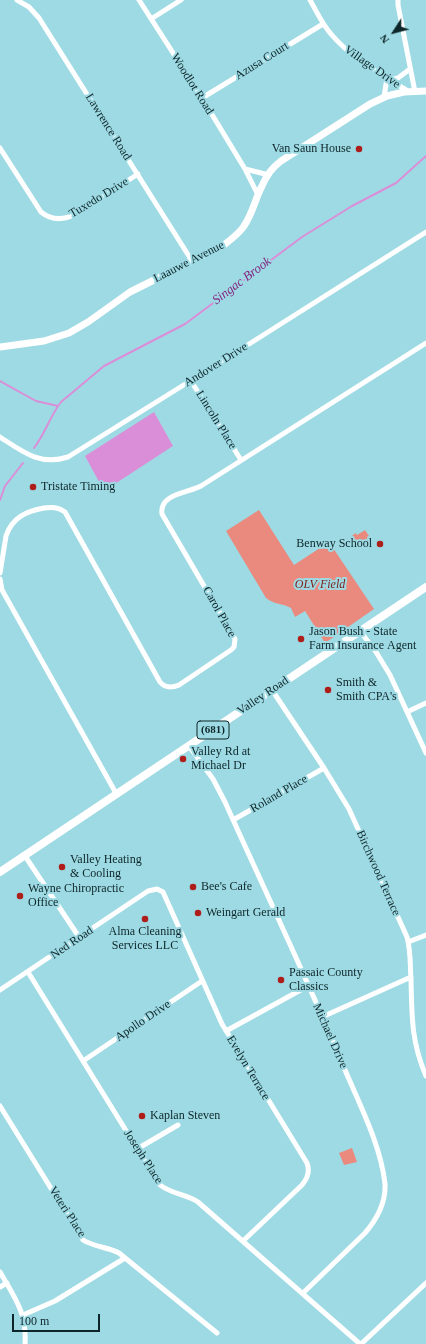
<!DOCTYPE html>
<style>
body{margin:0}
#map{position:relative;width:426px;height:1344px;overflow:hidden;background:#9edae4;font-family:Georgia,serif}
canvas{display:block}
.north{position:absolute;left:374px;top:12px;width:40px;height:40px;-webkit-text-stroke:3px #9edae4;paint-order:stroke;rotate:234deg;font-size:11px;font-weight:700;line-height:16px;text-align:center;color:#0d2629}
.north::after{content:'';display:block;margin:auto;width:14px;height:18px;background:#0d2629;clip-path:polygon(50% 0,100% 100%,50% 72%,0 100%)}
.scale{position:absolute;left:12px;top:1314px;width:88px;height:18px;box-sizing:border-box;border:2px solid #0d2629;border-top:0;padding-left:5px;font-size:12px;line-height:14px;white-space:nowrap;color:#0d2629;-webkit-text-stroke:3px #9edae4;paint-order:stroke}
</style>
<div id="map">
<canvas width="426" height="1344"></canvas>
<div class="north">N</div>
<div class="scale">100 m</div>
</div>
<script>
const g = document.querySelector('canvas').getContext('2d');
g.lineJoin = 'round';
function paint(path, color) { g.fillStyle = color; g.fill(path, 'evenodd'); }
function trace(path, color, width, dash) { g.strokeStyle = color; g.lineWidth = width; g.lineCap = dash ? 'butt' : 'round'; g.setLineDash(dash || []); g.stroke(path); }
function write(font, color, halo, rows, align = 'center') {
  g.font = font + ' Georgia,serif'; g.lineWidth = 4; g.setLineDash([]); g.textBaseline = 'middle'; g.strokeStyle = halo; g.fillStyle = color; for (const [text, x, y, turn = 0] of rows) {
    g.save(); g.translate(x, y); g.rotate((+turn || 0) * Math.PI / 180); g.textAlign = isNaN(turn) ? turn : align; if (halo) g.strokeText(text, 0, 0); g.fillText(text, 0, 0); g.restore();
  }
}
const green = new Path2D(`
 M 259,510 L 294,565 L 329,542 L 374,609 L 325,643 L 305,611 L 295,617 L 291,608 C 282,603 275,605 266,598 L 226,531 Z
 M 365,530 L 371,539 L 357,549 L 349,538 L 356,533 L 357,535 Z
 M 352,1148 L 357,1162 L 344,1165 L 339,1153 Z`);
const water = new Path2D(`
 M 154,412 L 173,446 L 104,491 L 85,456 Z`);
const stream = new Path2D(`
 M 0,381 L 36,401 L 58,406
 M 34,448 C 45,434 50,416 61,402 L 104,366 L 185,324 L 302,237 L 352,206 L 396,183 L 426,156
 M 0,500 L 5,486 L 23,463`);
const street = new Path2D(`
 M 17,0 L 29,7 L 39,18 L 192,261
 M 139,0 L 202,98 L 245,169 L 258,195
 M 310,0 C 317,12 322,24 331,34 C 352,59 381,74 408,91
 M 398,0 L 398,5 L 415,92
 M 151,19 L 181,0
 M 390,80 L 398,78 L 410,69
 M 384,97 L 387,78
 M 202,98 L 323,24
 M 0,148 L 41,212 C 52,221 64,220 76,214 L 138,174
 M 245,169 L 269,175
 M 191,381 L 241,460
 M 0,437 C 23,452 40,466 68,457 L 227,358 L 426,232
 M 0,573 L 6,536 C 12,518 26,511 44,508 C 52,507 58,507 65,512 L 160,682 C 165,688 172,688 179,685 L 231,650 L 234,647 L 235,639 L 162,514 C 159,494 188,493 201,486 L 426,343
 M 0,579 L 2,590 L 117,795
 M 360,631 L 376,652 L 390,675 L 426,753
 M 272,690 L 324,768 L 349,809 L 407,937 C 411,951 410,965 411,980 C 412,1016 411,1041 426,1076
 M 407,712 L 426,703
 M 189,746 L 213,779 L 225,802 C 265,891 308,980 345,1070 C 360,1105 381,1146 385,1184 C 386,1203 377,1219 365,1233 L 303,1293
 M 233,820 L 324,768
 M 25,856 L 79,937
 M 408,942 L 426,935
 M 28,972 L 159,1184 C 170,1194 186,1194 198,1202 L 360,1344
 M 0,990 L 148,891 L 157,889 L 163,892 L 222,1024 L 307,1163 C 310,1171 308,1178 302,1185 L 243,1241
 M 322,1017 L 411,977
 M 226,1031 L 308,986
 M 83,1061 L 202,981
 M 0,1106 L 83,1240 C 94,1247 108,1247 119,1253 L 217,1333
 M 137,1149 L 178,1125
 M 0,1272 C 15,1298 27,1313 25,1344
 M 0,1287 L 7,1283
 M 23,1315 L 55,1301 L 125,1258
 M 361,1344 L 426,1283`);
const secondary = new Path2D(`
 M 0,347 L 44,341 L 69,333 L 88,322 L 130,292 L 224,245 C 231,239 239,234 244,226 C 253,213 255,199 262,186 C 266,176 273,167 281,161 L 370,104 L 387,96 L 404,92 L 426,91`);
const primary = new Path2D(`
 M 0,872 L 426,587`);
const markers = [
 [359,149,4,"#ae1d19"],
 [33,487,4,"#ae1d19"],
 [380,544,4,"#ae1d19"],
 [301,639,4,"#ae1d19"],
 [328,690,4,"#ae1d19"],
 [183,759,4,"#ae1d19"],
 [62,867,4,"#ae1d19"],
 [193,887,4,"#ae1d19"],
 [20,896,4,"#ae1d19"],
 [198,913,4,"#ae1d19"],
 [145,919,4,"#ae1d19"],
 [281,980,4,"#ae1d19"],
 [142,1116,4,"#ae1d19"]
];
const shields = [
 [213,730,32]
];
const shieldNames = [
 ["(681)",213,730]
];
const streetNames = [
 ["Azusa Court",262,61,-32],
 ["Village Drive",372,67,35],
 ["Woodlot Road",192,84,58],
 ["Lawrence Road",108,127,58],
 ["Tuxedo Drive",99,198,-31],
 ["Laauwe Avenue",189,262,-27],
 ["Andover Drive",216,365,-32],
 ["Lincoln Place",216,420,58],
 ["Carol Place",219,612,61],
 ["Valley Road",263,696,-34],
 ["Roland Place",279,794,-30],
 ["Birchwood Terrace",378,873,66],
 ["Ned Road",72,943,-34],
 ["Apollo Drive",143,1021,-34],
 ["Michael Drive",330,1036,66],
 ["Evelyn Terrace",248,1068,59],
 ["Joseph Place",143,1157,57],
 ["Veteri Place",67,1212,57]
];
const poiNames = [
 ["Van Saun House",351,149,"right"],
 ["Tristate Timing",41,487],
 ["Benway School",372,544,"right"],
 ["Jason Bush - State",309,632],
 ["Farm Insurance Agent",309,646],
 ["Smith &",336,683],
 ["Smith CPA's",336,697],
 ["Valley Rd at",191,752],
 ["Michael Dr",191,766],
 ["Valley Heating",70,860],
 ["& Cooling",70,874],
 ["Bee's Cafe",201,887],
 ["Wayne Chiropractic",28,889],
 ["Office",28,903],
 ["Weingart Gerald",206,913],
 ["Alma Cleaning",145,932,"center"],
 ["Services LLC",145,946,"center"],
 ["Passaic County",289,973],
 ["Classics",289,987],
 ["Kaplan Steven",150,1116]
];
const parkNames = [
 ["OLV Field",320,585]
];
const waterNames = [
 ["Singac Brook",242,281,-37]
];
paint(green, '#ea8a7e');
paint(water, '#db8ed8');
trace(stream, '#db8ed8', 2);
trace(street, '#fff', 5);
trace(secondary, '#fff', 7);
trace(primary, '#fff', 8);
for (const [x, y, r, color] of markers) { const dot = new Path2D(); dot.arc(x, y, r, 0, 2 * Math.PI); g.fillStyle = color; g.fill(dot); trace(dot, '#9edae4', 1.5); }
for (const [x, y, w] of shields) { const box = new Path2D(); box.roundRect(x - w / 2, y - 9, w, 18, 3); g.fillStyle = '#9edae4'; g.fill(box); trace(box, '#0d2629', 1); }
write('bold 11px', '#0d2629', null, shieldNames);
write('12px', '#0d2629', '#9edae4', streetNames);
write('12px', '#0d2629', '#9edae4', poiNames, 'left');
write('italic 12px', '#7b1c17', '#9edae4', parkNames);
write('italic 13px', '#832982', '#9edae4', waterNames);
</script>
